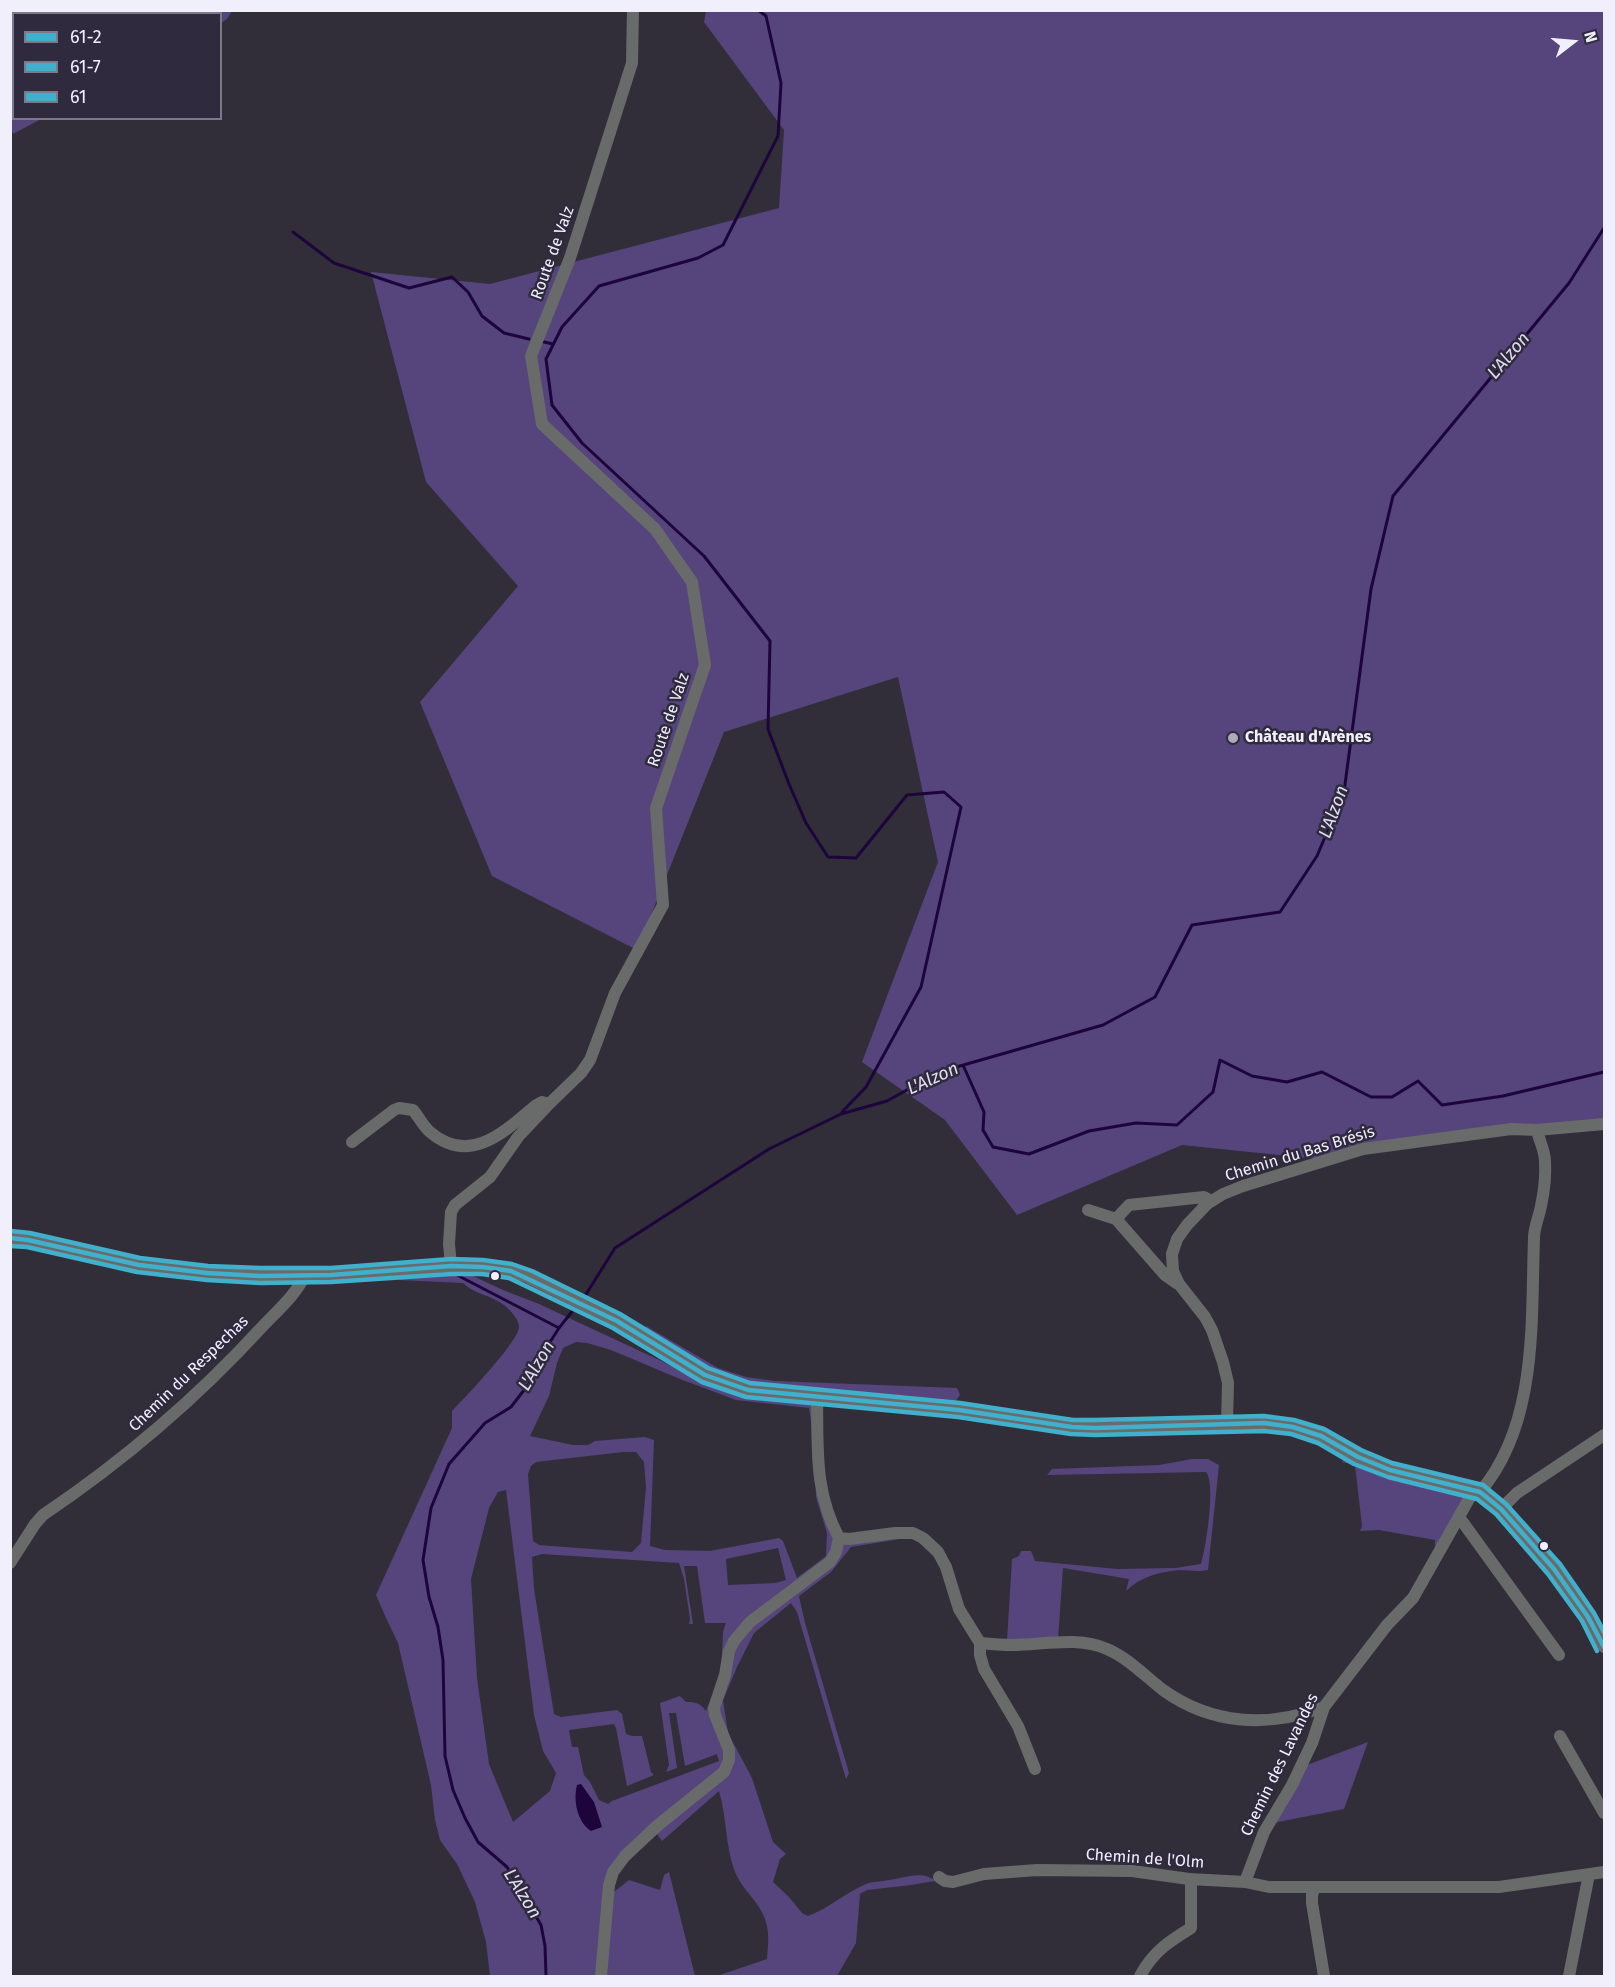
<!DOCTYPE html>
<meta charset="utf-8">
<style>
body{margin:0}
#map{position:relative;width:1615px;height:1987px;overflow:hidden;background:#312e39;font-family:"Fira Sans",sans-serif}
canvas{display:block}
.frame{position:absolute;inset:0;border:12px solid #f2effc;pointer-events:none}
.legend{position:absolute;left:12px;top:12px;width:210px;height:108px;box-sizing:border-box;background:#2f2a3d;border:2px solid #7d7989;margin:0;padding:8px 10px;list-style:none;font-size:18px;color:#f2effc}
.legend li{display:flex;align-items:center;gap:12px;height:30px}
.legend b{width:30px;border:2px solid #7d7989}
.north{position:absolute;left:1543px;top:12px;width:60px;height:60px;-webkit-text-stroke:4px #2f2a3d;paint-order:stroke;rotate:74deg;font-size:16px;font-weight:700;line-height:24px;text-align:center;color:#f2effc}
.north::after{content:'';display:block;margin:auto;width:21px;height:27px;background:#f2effc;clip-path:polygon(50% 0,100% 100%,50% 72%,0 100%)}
</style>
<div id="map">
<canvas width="1615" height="1987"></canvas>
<div class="frame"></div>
<ul class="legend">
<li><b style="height:8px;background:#40b0cc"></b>61-2</li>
<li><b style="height:8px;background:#40b0cc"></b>61-7</li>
<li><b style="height:8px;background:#40b0cc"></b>61</li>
</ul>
<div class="north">N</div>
</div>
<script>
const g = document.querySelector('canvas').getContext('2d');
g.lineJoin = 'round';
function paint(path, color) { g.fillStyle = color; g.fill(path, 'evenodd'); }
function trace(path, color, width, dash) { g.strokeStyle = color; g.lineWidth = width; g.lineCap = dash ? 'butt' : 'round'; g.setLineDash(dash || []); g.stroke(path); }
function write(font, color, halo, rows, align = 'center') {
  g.font = font + ' "Fira Sans",sans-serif'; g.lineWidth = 5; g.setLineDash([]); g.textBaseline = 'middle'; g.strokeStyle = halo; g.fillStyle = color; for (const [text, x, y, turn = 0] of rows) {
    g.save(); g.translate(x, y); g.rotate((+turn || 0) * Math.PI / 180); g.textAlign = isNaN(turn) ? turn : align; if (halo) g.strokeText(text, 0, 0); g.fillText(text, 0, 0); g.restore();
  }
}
const green = new Path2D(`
 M 10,11 L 11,10 L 232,11 L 227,19 L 221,23 L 220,14 L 14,14 L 14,118 L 41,119 L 13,134 L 10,125 Z
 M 706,11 L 1604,11 L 1604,1119 L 1318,1159 L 1182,1145 L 1017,1215 L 945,1120 L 862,1062 L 938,862 L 898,677 L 724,732 L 637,950 L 492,876 L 420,702 L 518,586 L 426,482 L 371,272 L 490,284 L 779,208 L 784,130 L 704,22 Z
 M 460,1270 L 503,1290 L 539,1304 L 702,1380 L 739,1393 L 817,1402 L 818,1458 L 839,1538 L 899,1533 L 900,1539 L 851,1547 L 831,1572 L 799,1596 L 805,1623 L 849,1773 L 846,1779 L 797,1612 L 791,1603 L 754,1633 L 737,1667 L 723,1700 L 728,1733 L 752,1778 L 773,1842 L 786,1854 L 780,1859 L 773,1882 L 789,1897 L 802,1913 L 808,1916 C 829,1908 845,1893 866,1884 C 873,1881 882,1882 889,1880 C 904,1878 923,1870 935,1881 L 911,1885 L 867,1890 L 860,1894 L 856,1943 L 837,1976 L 717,1976 L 767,1959 C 770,1930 769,1918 750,1895 C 744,1888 739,1881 735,1872 C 725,1846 727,1817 719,1791 L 662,1841 L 652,1827 L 616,1862 L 596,1976 L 490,1976 L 486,1942 L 475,1902 L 457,1864 L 440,1840 L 435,1820 L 431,1785 L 398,1643 L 386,1618 L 376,1595 L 452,1428 L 452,1411 C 464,1399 519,1341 519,1327 C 519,1319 510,1310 504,1305 C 491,1295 474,1294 463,1283 L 399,1280 L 403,1273 ZM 576,1342 L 587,1343 L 611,1350 L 680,1379 L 736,1400 L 809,1408 L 814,1444 L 816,1497 L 827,1533 L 826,1556 L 797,1578 L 783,1541 L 779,1538 L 710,1551 L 665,1550 L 650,1546 L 654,1440 L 645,1437 L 595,1441 L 588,1445 L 573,1445 L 530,1436 L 549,1396 L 557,1363 L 563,1348 ZM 623,1452 L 636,1452 L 644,1462 L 646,1487 L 641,1543 L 632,1552 L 539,1545 L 533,1541 L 528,1474 L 531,1466 L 536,1462 ZM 506,1490 L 534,1715 L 543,1751 L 556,1773 L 550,1791 L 513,1822 L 489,1764 L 477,1678 L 471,1579 L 489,1508 L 498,1492 ZM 778,1548 L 786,1580 L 776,1583 L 728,1585 L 726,1559 ZM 542,1554 L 679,1563 L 684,1579 L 690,1619 L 689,1624 L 693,1624 L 684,1566 L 697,1566 L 705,1623 L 726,1623 L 723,1632 L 721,1674 L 706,1711 C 700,1703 696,1702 686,1702 L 680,1696 L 660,1703 L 669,1765 L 666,1772 L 677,1768 L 669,1713 L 676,1713 L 685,1766 L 717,1754 L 719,1761 L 612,1801 L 608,1804 L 599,1800 L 590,1782 L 584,1775 L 578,1747 L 572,1747 L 569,1730 L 614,1724 L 616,1728 L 627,1786 L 654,1775 L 651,1772 L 642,1736 L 632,1736 L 626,1734 L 622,1714 L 617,1710 L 561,1717 L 554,1714 L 534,1589 L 532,1557 Z
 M 646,1326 L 718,1368 L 746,1377 L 775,1381 L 957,1388 L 960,1395 L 954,1403 L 752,1385 C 712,1374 679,1354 646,1330 Z
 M 1347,1454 L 1467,1493 L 1420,1577 L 1417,1576 L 1421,1575 L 1435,1548 L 1435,1540 L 1379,1530 L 1360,1531 L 1362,1526 L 1355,1465 L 1342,1462 Z
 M 1192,1459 L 1208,1459 L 1219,1465 L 1208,1570 C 1199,1572 1189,1570 1179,1570 C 1159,1572 1140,1577 1126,1591 L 1129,1579 L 1063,1568 L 1058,1639 L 1007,1641 L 1012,1559 L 1019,1556 L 1021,1551 L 1031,1551 L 1035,1561 L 1117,1569 L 1175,1568 L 1201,1564 C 1206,1548 1216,1483 1206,1472 L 1047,1475 L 1052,1469 L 1159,1465 Z
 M 1368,1742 L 1344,1809 L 1273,1823 L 1307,1765 Z
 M 669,1872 L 695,1976 L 605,1976 L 614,1892 L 629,1880 L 660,1890 L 664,1875 Z`);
const water = new Path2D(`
 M 581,1784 L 594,1802 L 602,1827 L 591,1831 C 577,1822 573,1800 577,1785 Z`);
const stream = new Path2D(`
 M 758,10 L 766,16 L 781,83 L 778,136 L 723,245 L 698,258 L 599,286 L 562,327 L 546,359 L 552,405 L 582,443 L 704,556 L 770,641 L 768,729 L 789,784 L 806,823 L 828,857 L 856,858 L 907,795 L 944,792 L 961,807 L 921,987 L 866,1087 L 842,1112
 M 293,232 L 334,263 L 409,288 L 452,277 L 468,292 L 482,316 L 504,333 L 529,339
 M 544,342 L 553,344
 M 963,1065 L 984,1112 L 983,1130 L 993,1147 L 1029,1154 L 1089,1131 L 1136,1123 L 1177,1125 L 1213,1092 L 1220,1060 L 1252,1076 L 1287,1082 L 1322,1072 L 1371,1097 L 1392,1097 L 1418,1081 L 1442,1105 L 1503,1096 L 1604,1072
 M 439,1273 L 455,1274 L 559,1328
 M 583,1299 L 615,1248 L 769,1149 L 841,1114 L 887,1101 L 939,1072 L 1103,1025 L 1155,997 L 1192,925 L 1280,912 L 1317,856 L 1344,792 L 1371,589 L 1393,496 L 1569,283 L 1604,228
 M 546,1976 L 545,1946 L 541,1925 L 507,1867 L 478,1842 L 465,1818 L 453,1790 L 445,1756 L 443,1660 L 438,1627 L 429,1597 L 423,1560 L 431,1508 L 449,1464 L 485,1423 L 511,1407 L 531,1381 L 543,1353 L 559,1328 L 578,1304`);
const minor = new Path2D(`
 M 352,1142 L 394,1110 L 399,1108 L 413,1110 C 419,1117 423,1126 430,1132 C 470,1166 504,1132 535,1106 L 542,1102 L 549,1104
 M 1088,1210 L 1116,1219 L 1165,1275 L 1178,1284
 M 1116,1219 L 1129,1205 L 1204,1197 L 1212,1201
 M 10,1238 L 28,1240 L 139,1265 L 207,1273 L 260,1276 L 331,1275 L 451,1266 L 483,1267 L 511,1271 L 529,1278 L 617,1321 L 705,1375 L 748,1390 L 959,1410 L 1072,1427 L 1095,1428 L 1264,1423 L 1293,1427 L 1321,1436 L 1358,1457 L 1390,1470 L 1480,1492 L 1501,1509 L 1554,1569 L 1588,1617 L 1604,1647
 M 451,1266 L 449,1244 L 451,1212 L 455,1205 L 490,1177 L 518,1137 L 549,1104 L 581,1073 L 590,1060 L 615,993 L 663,905 L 656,808 L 705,665 L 692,582 L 655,529 L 542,424 L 531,356 L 570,258 L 632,63 L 633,10
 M 817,1398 C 818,1449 814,1491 839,1538 L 849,1539 L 895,1533 L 913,1533 L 923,1538 L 938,1552 L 946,1567 L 959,1609 L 980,1643 L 980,1655 L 984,1669 L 1018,1726 L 1035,1769
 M 1227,1423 L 1228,1383 L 1223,1362 L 1212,1330 L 1205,1317 L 1179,1284 L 1173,1271 L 1172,1254 L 1177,1239 L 1187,1225 L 1207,1204 L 1223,1194 L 1243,1186 L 1363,1149 L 1511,1129 L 1537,1130 L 1604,1124
 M 1480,1492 C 1538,1424 1531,1322 1534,1238 C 1534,1227 1539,1217 1541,1206 C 1544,1192 1546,1176 1545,1161 C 1545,1151 1539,1140 1537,1130
 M 1501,1509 L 1517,1493 L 1604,1435
 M 1459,1517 L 1559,1655
 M 10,1563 L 35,1524 L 43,1515 C 123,1461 196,1399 261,1328 C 276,1312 296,1295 305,1275
 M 980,1643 C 990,1644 1001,1645 1012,1645 C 1042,1645 1078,1636 1107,1649 C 1128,1658 1145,1676 1163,1690 C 1212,1725 1268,1728 1324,1707
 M 1560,1736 L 1604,1813
 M 939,1877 L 945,1881 L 953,1882 L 984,1874 L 1037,1870 L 1132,1871 L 1189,1879 L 1245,1882 L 1269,1887 L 1499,1887 L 1604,1872
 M 1245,1882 L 1264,1832 L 1292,1785 L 1312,1743 L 1324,1707 L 1387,1625 L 1413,1598 L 1474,1490
 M 1315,1887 L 1312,1895 L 1312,1903 L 1324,1976
 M 601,1976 L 609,1885 L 613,1872 L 625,1856 L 657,1826 L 724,1772 L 729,1760 L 729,1750 L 715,1715 L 714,1708 L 725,1675 L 729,1651 L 734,1641 L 750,1622 L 830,1562 L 836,1552 L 839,1538
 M 1140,1976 C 1153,1952 1168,1942 1191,1928 L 1191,1879
 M 1569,1976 L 1589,1874`);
const bus1 = new Path2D(`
 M 10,1238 L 28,1240 L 139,1265 L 207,1273 L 260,1276 L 331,1275 L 451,1266 L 483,1267 L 511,1271 L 617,1321 L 705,1375 L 748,1390 L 959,1410 L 1072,1427 L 1095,1428 L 1264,1423 L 1293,1427 L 1321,1436 L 1358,1457 L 1390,1470 L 1480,1492 L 1501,1509 L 1554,1569 L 1588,1617 L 1604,1647`);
const bus2 = new Path2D(`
 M 10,1246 L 27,1247 L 137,1272 L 207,1280 L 260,1283 L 331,1282 L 451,1274 L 482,1274 L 509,1278 L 613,1328 L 702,1382 L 746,1397 L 958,1417 L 1071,1434 L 1095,1435 L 1264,1431 L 1291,1434 L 1318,1443 L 1354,1464 L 1388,1477 L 1477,1499 L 1496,1514 L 1548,1574 L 1582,1621 L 1597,1651`);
const bus3 = new Path2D(`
 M 11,1231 L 30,1233 L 140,1258 L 208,1266 L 260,1268 L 331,1268 L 451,1259 L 483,1260 L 512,1264 L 532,1271 L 620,1314 L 708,1368 L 750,1383 L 960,1403 L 1073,1420 L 1095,1420 L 1264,1416 L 1294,1420 L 1324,1429 L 1361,1450 L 1392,1463 L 1483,1485 L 1506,1504 L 1560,1564 L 1594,1613 L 1604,1632`);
const markers = [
 [1233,738,6,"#aeabb8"],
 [495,1276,5,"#f2effc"],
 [1544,1546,5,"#f2effc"]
];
const streetNames = [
 ["Route de Valz",553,253,-70],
 ["Route de Valz",669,720,-71],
 ["Chemin du Bas Brésis",1300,1154,-17],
 ["Chemin du Respechas",189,1374,-44],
 ["Chemin des Lavandes",1280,1765,-64],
 ["Chemin de l'Olm",1145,1859,4]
];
const poiNames = [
 ["Château d'Arènes",1245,738]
];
const waterNames = [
 ["L'Alzon",1509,356,-50],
 ["L'Alzon",1334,812,-70],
 ["L'Alzon",933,1079,-24],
 ["L'Alzon",537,1366,-60],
 ["L'Alzon",522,1894,58]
];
paint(green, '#55457c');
paint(water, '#1d053c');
trace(stream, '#1d053c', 3);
trace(minor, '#696b6b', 12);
trace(bus1, '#40b0cc', 4.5);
trace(bus2, '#40b0cc', 4.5);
trace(bus3, '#40b0cc', 4.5);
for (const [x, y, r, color] of markers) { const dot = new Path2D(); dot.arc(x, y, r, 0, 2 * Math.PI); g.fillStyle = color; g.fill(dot); trace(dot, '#2f2a3d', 2); }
write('16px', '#f2effc', '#2f2a3d', streetNames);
write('bold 16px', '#f2effc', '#2f2a3d', poiNames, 'left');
write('italic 18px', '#e0dcef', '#2f2a3d', waterNames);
</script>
